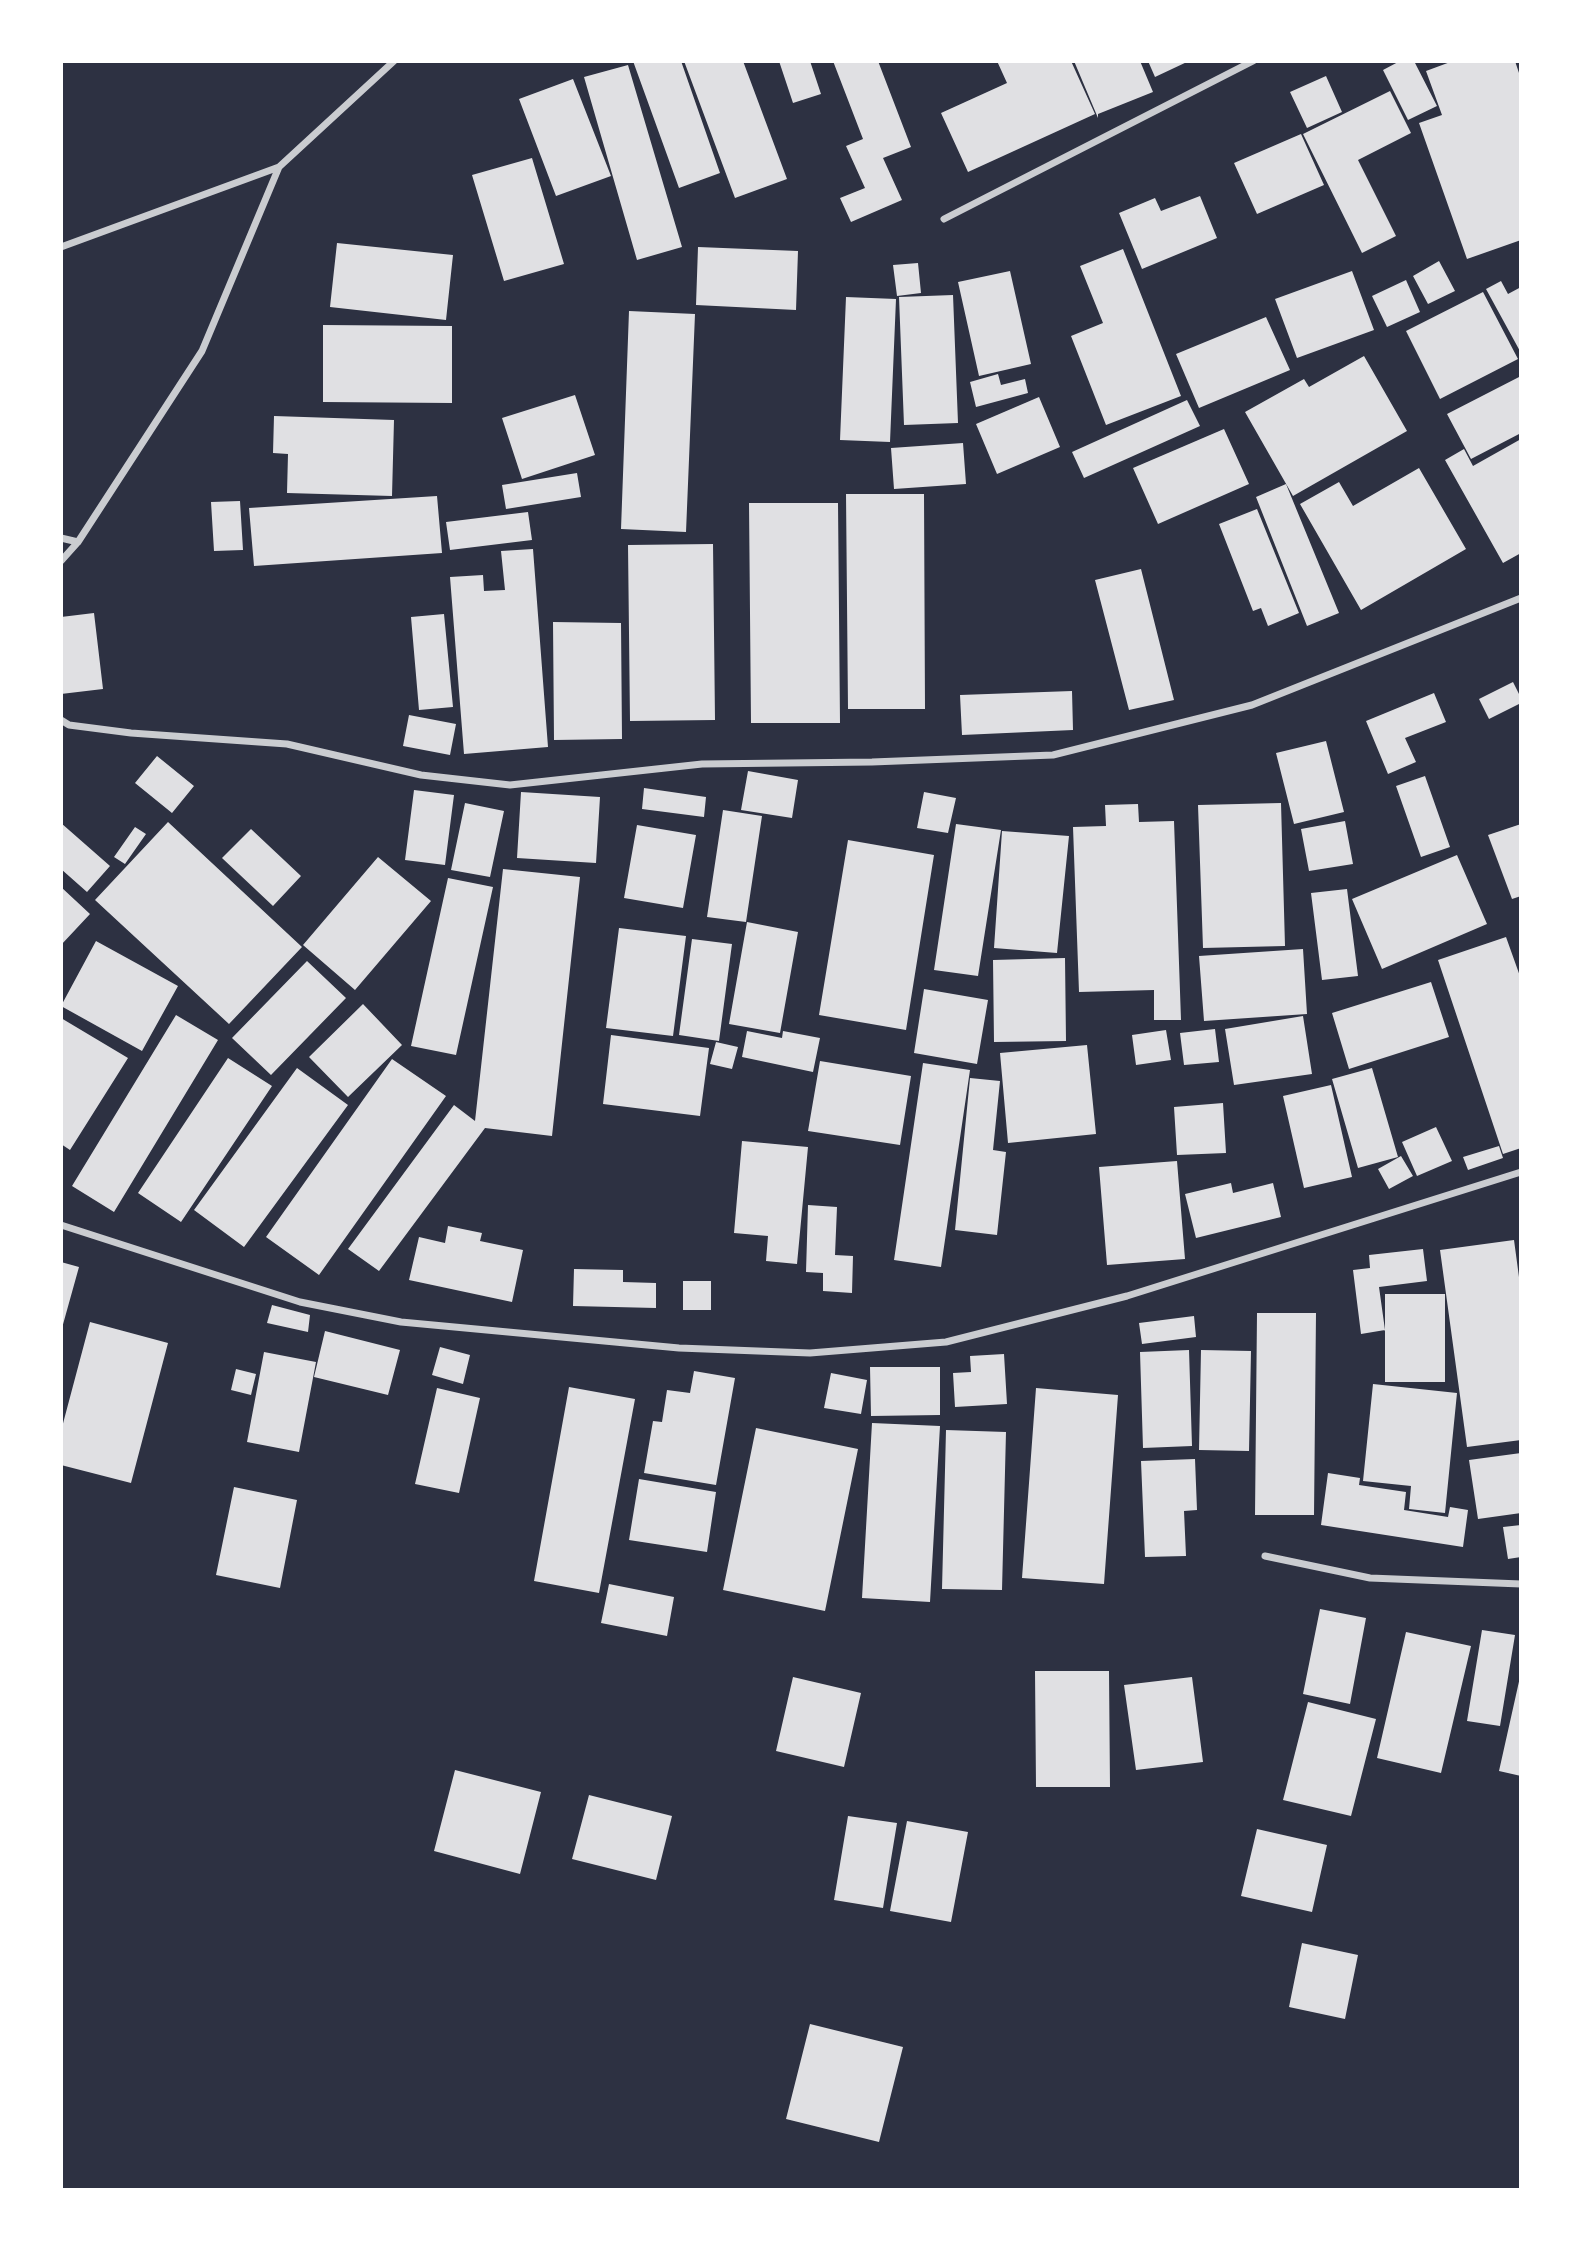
<!DOCTYPE html>
<style>
body{margin:0}
#map{position:relative;width:1582px;height:2251px;overflow:hidden;background:#2d3142;font-family:"Roboto Condensed",sans-serif}
canvas{display:block}
.frame{position:absolute;inset:0;border:63px solid #fff;pointer-events:none}
</style>
<div id="map">
<canvas width="1582" height="2251"></canvas>
<div class="frame"></div>
</div>
<script>
const g = document.querySelector('canvas').getContext('2d');
g.lineJoin = 'round';
function paint(path, color) { g.fillStyle = color; g.fill(path, 'evenodd'); }
function trace(path, color, width, dash) { g.strokeStyle = color; g.lineWidth = width; g.lineCap = dash ? 'butt' : 'round'; g.setLineDash(dash || []); g.stroke(path); }
const building = new Path2D(`
 M 633,61 L 681,61 L 720,173 L 679,188 Z
 M 684,61 L 743,61 L 787,179 L 735,198 Z
 M 779,61 L 810,61 L 821,94 L 793,103 Z
 M 833,61 L 878,61 L 911,147 L 883,158 L 902,200 L 851,222 L 840,198 L 865,188 L 846,146 L 863,139 Z
 M 997,61 L 1071,61 L 1095,114 L 968,172 L 941,113 L 1007,83 Z
 M 1074,61 L 1140,61 L 1153,92 L 1098,114 L 1098,118 Z
 M 1148,61 L 1189,61 L 1155,77 Z
 M 1400,61 L 1414,61 L 1437,106 L 1408,120 L 1383,70 Z
 M 1453,61 L 1515,61 L 1521,79 L 1521,240 L 1467,259 L 1419,123 L 1442,115 L 1426,71 Z
 M 628,65 L 682,247 L 637,260 L 584,77 Z
 M 1326,76 L 1342,112 L 1307,128 L 1290,92 Z
 M 573,79 L 611,176 L 556,196 L 519,99 Z
 M 1390,91 L 1411,133 L 1358,160 L 1396,236 L 1362,253 L 1303,134 Z
 M 1301,134 L 1324,185 L 1257,214 L 1234,163 Z
 M 532,158 L 564,264 L 504,281 L 472,175 Z
 M 1200,196 L 1217,238 L 1142,269 L 1119,213 L 1155,198 L 1161,211 Z
 M 337,243 L 453,255 L 446,320 L 330,307 Z
 M 698,247 L 798,251 L 796,310 L 696,305 Z
 M 1123,249 L 1181,396 L 1106,425 L 1071,336 L 1103,323 L 1080,266 Z
 M 1439,261 L 1455,291 L 1428,304 L 1413,276 Z
 M 918,263 L 921,293 L 897,296 L 893,265 Z
 M 1010,271 L 1031,364 L 979,376 L 958,282 Z
 M 1352,271 L 1374,330 L 1297,358 L 1275,299 Z
 M 1406,280 L 1420,312 L 1387,327 L 1372,296 Z
 M 1501,281 L 1508,294 L 1521,287 L 1521,353 L 1486,289 Z
 M 1483,292 L 1518,359 L 1440,399 L 1406,331 Z
 M 953,295 L 958,423 L 904,425 L 899,297 Z
 M 846,297 L 896,299 L 890,442 L 840,440 Z
 M 629,311 L 695,314 L 686,532 L 621,529 Z
 M 1266,317 L 1290,370 L 1199,408 L 1176,354 Z
 M 323,325 L 452,326 L 452,403 L 323,402 Z
 M 1364,356 L 1407,431 L 1293,496 L 1245,412 L 1304,379 L 1309,387 Z
 M 998,374 L 1001,385 L 1025,379 L 1028,393 L 976,407 L 970,382 Z
 M 1521,376 L 1521,433 L 1471,459 L 1447,414 Z
 M 575,395 L 595,455 L 522,479 L 502,418 Z
 M 1039,397 L 1060,447 L 997,474 L 976,424 Z
 M 1187,400 L 1200,426 L 1084,478 L 1072,452 Z
 M 274,416 L 394,420 L 392,496 L 287,493 L 288,454 L 273,453 Z
 M 1224,429 L 1249,484 L 1158,524 L 1133,468 Z
 M 1521,439 L 1521,553 L 1503,563 L 1445,460 L 1464,449 L 1473,466 Z
 M 963,443 L 966,484 L 894,489 L 891,448 Z
 M 1419,468 L 1466,549 L 1361,610 L 1300,504 L 1339,482 L 1353,506 Z
 M 577,473 L 581,497 L 506,509 L 502,485 Z
 M 1286,484 L 1339,613 L 1307,626 L 1256,497 Z
 M 846,494 L 924,494 L 925,709 L 848,709 Z
 M 437,496 L 442,553 L 254,566 L 249,508 Z
 M 240,501 L 243,550 L 214,551 L 211,502 Z
 M 749,503 L 838,503 L 840,723 L 751,723 Z
 M 1257,509 L 1299,613 L 1268,626 L 1261,608 L 1253,611 L 1219,524 Z
 M 528,512 L 532,540 L 450,550 L 446,522 Z
 M 713,544 L 715,720 L 630,721 L 628,545 Z
 M 533,549 L 548,747 L 464,754 L 450,577 L 483,575 L 484,591 L 505,590 L 501,551 Z
 M 1141,569 L 1174,700 L 1129,710 L 1095,580 Z
 M 94,613 L 103,689 L 61,694 L 61,617 Z
 M 444,614 L 453,707 L 419,710 L 411,617 Z
 M 553,622 L 621,623 L 622,739 L 554,740 Z
 M 1513,682 L 1521,698 L 1521,703 L 1489,719 L 1479,699 Z
 M 1072,691 L 1073,730 L 962,735 L 960,695 Z
 M 1434,693 L 1446,722 L 1405,738 L 1416,762 L 1388,774 L 1366,721 Z
 M 409,715 L 456,724 L 450,755 L 403,746 Z
 M 1326,741 L 1344,812 L 1294,824 L 1276,753 Z
 M 157,756 L 194,786 L 172,813 L 135,783 Z
 M 748,771 L 798,780 L 792,818 L 741,810 Z
 M 1425,776 L 1450,847 L 1421,857 L 1396,786 Z
 M 644,788 L 706,797 L 704,817 L 642,809 Z
 M 414,790 L 454,795 L 445,865 L 405,860 Z
 M 521,792 L 600,797 L 596,863 L 517,858 Z
 M 924,792 L 956,798 L 948,833 L 917,828 Z
 M 465,803 L 504,811 L 490,877 L 451,870 Z
 M 1281,803 L 1285,946 L 1203,948 L 1198,805 Z
 M 1138,804 L 1139,822 L 1174,821 L 1181,1020 L 1154,1020 L 1154,990 L 1079,992 L 1073,827 L 1106,826 L 1105,805 Z
 M 723,810 L 762,816 L 746,922 L 707,917 Z
 M 1345,821 L 1353,864 L 1309,871 L 1301,829 Z
 M 168,822 L 302,947 L 229,1024 L 95,900 Z
 M 61,823 L 110,866 L 87,892 L 61,869 Z
 M 956,824 L 1001,830 L 978,976 L 934,970 Z
 M 1521,824 L 1521,896 L 1512,899 L 1488,835 Z
 M 637,825 L 696,835 L 683,908 L 624,898 Z
 M 135,827 L 146,834 L 125,864 L 114,857 Z
 M 251,829 L 301,876 L 273,906 L 222,858 Z
 M 1002,831 L 1069,836 L 1057,953 L 994,948 Z
 M 848,840 L 934,855 L 906,1030 L 819,1015 Z
 M 1457,855 L 1487,924 L 1382,969 L 1352,899 Z
 M 378,857 L 431,901 L 355,990 L 303,945 Z
 M 503,869 L 580,877 L 552,1136 L 485,1128 L 379,1271 L 348,1249 L 454,1105 L 475,1121 Z
 M 448,878 L 493,887 L 456,1055 L 411,1046 Z
 M 61,887 L 90,914 L 61,945 Z
 M 1347,889 L 1358,976 L 1322,980 L 1311,893 Z
 M 747,922 L 798,932 L 780,1033 L 729,1024 Z
 M 619,928 L 686,936 L 673,1036 L 606,1028 Z
 M 1506,937 L 1521,979 L 1521,1148 L 1503,1154 L 1438,960 Z
 M 692,939 L 732,944 L 719,1041 L 679,1035 Z
 M 96,941 L 178,986 L 142,1051 L 61,1006 Z
 M 1303,949 L 1307,1014 L 1204,1021 L 1199,956 Z
 M 1065,958 L 1066,1041 L 994,1042 L 993,960 Z
 M 307,961 L 346,998 L 271,1075 L 232,1038 Z
 M 1431,982 L 1449,1037 L 1349,1069 L 1332,1013 Z
 M 924,989 L 988,1000 L 977,1064 L 914,1053 Z
 M 363,1004 L 402,1045 L 348,1097 L 309,1057 Z
 M 176,1015 L 218,1040 L 114,1212 L 72,1186 Z
 M 1303,1016 L 1312,1074 L 1234,1085 L 1225,1029 Z
 M 61,1018 L 128,1058 L 70,1150 L 61,1144 Z
 M 1215,1029 L 1219,1062 L 1184,1065 L 1180,1033 Z
 M 1166,1030 L 1171,1060 L 1136,1065 L 1132,1035 Z
 M 747,1031 L 782,1038 L 783,1031 L 820,1038 L 813,1072 L 742,1057 Z
 M 611,1035 L 709,1048 L 700,1116 L 603,1104 Z
 M 716,1042 L 738,1047 L 732,1069 L 710,1064 Z
 M 1087,1045 L 1096,1134 L 1008,1143 L 1000,1053 Z
 M 228,1058 L 272,1086 L 181,1222 L 138,1193 Z
 M 392,1059 L 446,1096 L 319,1275 L 266,1237 Z
 M 820,1061 L 911,1076 L 900,1145 L 808,1131 Z
 M 923,1063 L 970,1070 L 941,1267 L 894,1260 Z
 M 297,1068 L 348,1105 L 244,1247 L 194,1210 Z
 M 1372,1068 L 1398,1157 L 1358,1168 L 1332,1079 Z
 M 970,1078 L 1000,1081 L 993,1150 L 1006,1152 L 997,1235 L 955,1230 Z
 M 1331,1085 L 1352,1177 L 1304,1188 L 1283,1096 Z
 M 1223,1103 L 1226,1153 L 1177,1155 L 1174,1107 Z
 M 1436,1127 L 1452,1161 L 1417,1176 L 1402,1142 Z
 M 742,1141 L 808,1147 L 797,1264 L 766,1261 L 768,1236 L 734,1233 Z
 M 1499,1146 L 1503,1158 L 1468,1170 L 1463,1157 Z
 M 1401,1156 L 1413,1176 L 1389,1189 L 1378,1169 Z
 M 1177,1161 L 1185,1259 L 1107,1265 L 1099,1167 Z
 M 1231,1183 L 1233,1193 L 1273,1183 L 1281,1217 L 1196,1238 L 1185,1194 Z
 M 808,1205 L 837,1207 L 835,1255 L 853,1256 L 852,1293 L 823,1291 L 823,1273 L 806,1272 Z
 M 448,1226 L 482,1233 L 480,1241 L 523,1250 L 512,1302 L 409,1280 L 419,1237 L 445,1243 Z
 M 1514,1240 L 1521,1292 L 1521,1440 L 1467,1447 L 1440,1250 Z
 M 1423,1249 L 1427,1281 L 1379,1287 L 1385,1330 L 1361,1334 L 1353,1270 L 1370,1268 L 1369,1255 Z
 M 61,1262 L 79,1267 L 62,1328 L 61,1328 Z
 M 574,1269 L 623,1270 L 623,1282 L 656,1283 L 656,1308 L 573,1306 Z
 M 683,1281 L 711,1281 L 711,1310 L 683,1310 Z
 M 1385,1294 L 1445,1294 L 1445,1382 L 1385,1382 Z
 M 272,1305 L 310,1315 L 308,1332 L 267,1323 Z
 M 1257,1313 L 1316,1313 L 1314,1515 L 1255,1515 Z
 M 1194,1316 L 1196,1337 L 1142,1344 L 1139,1323 Z
 M 90,1322 L 168,1343 L 131,1483 L 61,1465 L 61,1431 Z
 M 325,1331 L 400,1350 L 388,1395 L 314,1377 Z
 M 440,1347 L 470,1355 L 463,1384 L 432,1375 Z
 M 1189,1350 L 1192,1446 L 1143,1448 L 1140,1352 Z
 M 1201,1350 L 1251,1351 L 1249,1451 L 1199,1450 Z
 M 264,1352 L 316,1362 L 299,1452 L 247,1442 Z
 M 1004,1354 L 1007,1404 L 955,1407 L 953,1373 L 971,1372 L 970,1356 Z
 M 870,1367 L 940,1367 L 940,1415 L 871,1416 Z
 M 236,1369 L 256,1374 L 251,1395 L 231,1390 Z
 M 694,1371 L 735,1378 L 716,1485 L 644,1473 L 653,1421 L 662,1422 L 667,1390 L 690,1393 Z
 M 831,1373 L 867,1380 L 861,1414 L 824,1408 Z
 M 1373,1384 L 1457,1393 L 1445,1513 L 1409,1509 L 1411,1486 L 1363,1481 Z
 M 569,1387 L 635,1399 L 599,1593 L 534,1581 Z
 M 437,1388 L 480,1398 L 459,1493 L 415,1484 Z
 M 1036,1388 L 1118,1395 L 1104,1584 L 1022,1578 Z
 M 872,1423 L 940,1426 L 930,1602 L 862,1598 Z
 M 756,1428 L 858,1449 L 825,1611 L 723,1590 Z
 M 946,1430 L 1006,1432 L 1002,1590 L 942,1589 Z
 M 1521,1453 L 1521,1513 L 1478,1519 L 1469,1460 Z
 M 1195,1459 L 1197,1510 L 1184,1511 L 1186,1556 L 1145,1557 L 1141,1461 Z
 M 1328,1473 L 1360,1478 L 1359,1485 L 1406,1492 L 1404,1510 L 1448,1517 L 1450,1507 L 1468,1510 L 1463,1547 L 1321,1525 Z
 M 639,1479 L 716,1492 L 707,1552 L 629,1540 Z
 M 234,1487 L 297,1500 L 280,1588 L 216,1575 Z
 M 1521,1525 L 1521,1557 L 1508,1559 L 1503,1527 Z
 M 609,1584 L 674,1597 L 667,1636 L 601,1623 Z
 M 1320,1609 L 1366,1618 L 1350,1704 L 1303,1694 Z
 M 1482,1630 L 1515,1635 L 1500,1726 L 1467,1721 Z
 M 1406,1632 L 1471,1646 L 1441,1773 L 1377,1758 Z
 M 1035,1671 L 1109,1671 L 1110,1787 L 1036,1787 Z
 M 793,1677 L 861,1693 L 844,1767 L 776,1751 Z
 M 1192,1677 L 1203,1762 L 1136,1770 L 1124,1685 Z
 M 1520,1677 L 1521,1677 L 1521,1776 L 1499,1771 Z
 M 1308,1702 L 1376,1719 L 1351,1816 L 1283,1800 Z
 M 455,1770 L 541,1792 L 520,1874 L 434,1851 Z
 M 589,1795 L 672,1816 L 656,1880 L 572,1859 Z
 M 848,1816 L 897,1823 L 883,1908 L 834,1900 Z
 M 907,1821 L 968,1832 L 951,1922 L 890,1911 Z
 M 1257,1829 L 1327,1845 L 1312,1912 L 1241,1896 Z
 M 1302,1943 L 1358,1955 L 1345,2019 L 1289,2007 Z
 M 810,2024 L 903,2047 L 879,2142 L 786,2119 Z`);
const minor = new Path2D(`
 M 944,219 L 1253,61
 M 61,247 L 279,167
 M 61,538 L 78,542
 M 61,561 L 78,542 L 202,351 L 279,167 L 394,61
 M 61,720 L 69,725 L 131,733 L 287,744 L 421,775 L 510,785 L 702,764 L 872,762 L 1053,755 L 1252,705 L 1521,598
 M 61,1225 L 300,1302 L 401,1322 L 679,1348 L 810,1353 L 946,1342 L 1127,1296 L 1521,1172
 M 1265,1556 L 1370,1578 L 1521,1584`);
paint(building, '#e0e0e3');
trace(minor, '#caccd0', 7);
</script>
